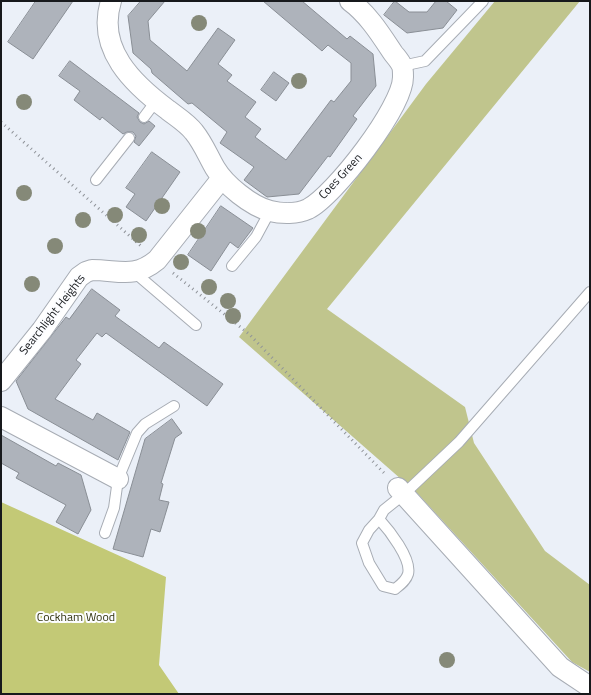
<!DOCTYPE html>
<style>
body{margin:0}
#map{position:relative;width:591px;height:695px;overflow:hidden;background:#ebf0f8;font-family:"Titillium Web",sans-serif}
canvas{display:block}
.frame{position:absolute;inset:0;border:2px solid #17191c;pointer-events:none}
</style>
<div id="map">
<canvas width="591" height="695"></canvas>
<div class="frame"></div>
</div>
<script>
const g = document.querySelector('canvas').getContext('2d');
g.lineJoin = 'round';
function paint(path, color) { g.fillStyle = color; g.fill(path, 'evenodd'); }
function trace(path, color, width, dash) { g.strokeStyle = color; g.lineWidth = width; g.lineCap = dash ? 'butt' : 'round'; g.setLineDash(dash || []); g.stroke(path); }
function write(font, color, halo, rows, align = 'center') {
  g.font = font + ' "Titillium Web",sans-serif'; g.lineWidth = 4; g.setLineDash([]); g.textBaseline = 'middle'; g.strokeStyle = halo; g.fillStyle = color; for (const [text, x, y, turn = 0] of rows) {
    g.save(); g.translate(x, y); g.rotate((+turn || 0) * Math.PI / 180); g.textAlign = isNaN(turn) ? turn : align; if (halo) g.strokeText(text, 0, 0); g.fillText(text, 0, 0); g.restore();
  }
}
const green = new Path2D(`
 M 495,1 L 580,1 L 327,309 L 465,407 L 474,443 L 545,551 L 590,585 L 590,672 L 572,662 L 418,494 L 239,337 L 426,84 Z`);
const forest = new Path2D(`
 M 1,502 L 166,577 L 159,665 L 179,694 L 1,694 Z`);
const building = new Path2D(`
 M 36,1 L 73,1 L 33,59 L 8,42 Z
 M 141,1 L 165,1 L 148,21 L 150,40 L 187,71 L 218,28 L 235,40 L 218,64 L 232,75 L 227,81 L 256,102 L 245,117 L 261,129 L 255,137 L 286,160 L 331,100 L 334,102 L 351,81 L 351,63 L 328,45 L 322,51 L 263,1 L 302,1 L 347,39 L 350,36 L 373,54 L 376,86 L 353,116 L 357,119 L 330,157 L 328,156 L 299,194 L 267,197 L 244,180 L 254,167 L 220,143 L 227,132 L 192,103 L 188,104 L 152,73 L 151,69 L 133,53 L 128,16 Z
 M 395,1 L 409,12 L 427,12 L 436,1 L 446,1 L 457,10 L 443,28 L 407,33 L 384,15 Z
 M 70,61 L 139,113 L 137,117 L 140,122 L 144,124 L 149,121 L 155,126 L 139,146 L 134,142 L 136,136 L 133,132 L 127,132 L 123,134 L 102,117 L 100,120 L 74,100 L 80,91 L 59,76 Z
 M 274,72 L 289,83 L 276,101 L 261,90 Z
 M 152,152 L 180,172 L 146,221 L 126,207 L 135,194 L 126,188 Z
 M 221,206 L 253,228 L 238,248 L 230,242 L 211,271 L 188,255 Z
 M 92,289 L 120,310 L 115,316 L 159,348 L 164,342 L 223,384 L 207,406 L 106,333 L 102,337 L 97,333 L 76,360 L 81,364 L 55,399 L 93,420 L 97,413 L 130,432 L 118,460 L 28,409 L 16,381 L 66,317 L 69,319 Z
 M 172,419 L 182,433 L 175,438 L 161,483 L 163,484 L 159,500 L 169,502 L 160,532 L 151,529 L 143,557 L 113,549 L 145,439 Z
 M 1,435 L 56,466 L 58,463 L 81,475 L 91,510 L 78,534 L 56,522 L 66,505 L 16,478 L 19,473 L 1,463 Z`);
const path = new Path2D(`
 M 1,122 L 141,246
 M 173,273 L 249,334 L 386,475`);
const service = new Path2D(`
 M 402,66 L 425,61 L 483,1
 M 144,117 L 156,101
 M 96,180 L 129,138
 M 232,266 L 256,237 L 270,211
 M 134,272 L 196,325
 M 379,519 L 369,530 L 362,543 L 369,563 L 383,586 L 395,589 C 400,585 406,581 408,574 C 412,559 389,530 379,519 L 384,510 L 404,494 L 459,442 L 590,292
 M 105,533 L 114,508 L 118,479 L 137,433 L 145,424 L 174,406`);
const minor = new Path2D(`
 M 111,1 C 96,49 133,84 168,110 C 177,117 187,123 194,132 C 203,143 208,156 215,168 C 225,185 251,206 270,211 C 282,214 297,214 308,209 C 334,196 403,107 403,77 C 403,74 403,68 402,66 C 400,61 396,57 393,53 C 381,35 368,14 350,1
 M 1,381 L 42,330 L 79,277 L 86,272 L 92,270 C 119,270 134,279 157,260 L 222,178
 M 1,417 L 118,479
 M 398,488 L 560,667 L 590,687`);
const trees = [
 [199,23],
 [299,81],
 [24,102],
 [24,193],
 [162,206],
 [115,215],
 [83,220],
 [198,231],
 [139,235],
 [55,246],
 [181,262],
 [32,284],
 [209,287],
 [228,301],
 [233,316],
 [447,660]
];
const streetNames = [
 ["Coes Green",341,177,-47],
 ["Searchlight Heights",53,315,-52]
];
const parkNames = [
 ["Cockham Wood",76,618]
];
paint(green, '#c0c58d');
paint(forest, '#c3c976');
paint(building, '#aeb3bb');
trace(building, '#898e95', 1);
trace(service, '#a7acb4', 12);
trace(minor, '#a7acb4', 22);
trace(path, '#8f9399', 3, [1, 4]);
trace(service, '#fff', 10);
trace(minor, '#fff', 20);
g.fillStyle = '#858978';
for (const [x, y] of trees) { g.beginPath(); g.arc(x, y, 8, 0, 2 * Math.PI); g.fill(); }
write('12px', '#17191c', '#fcfdff', streetNames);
write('12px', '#323410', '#fcfdff', parkNames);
</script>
